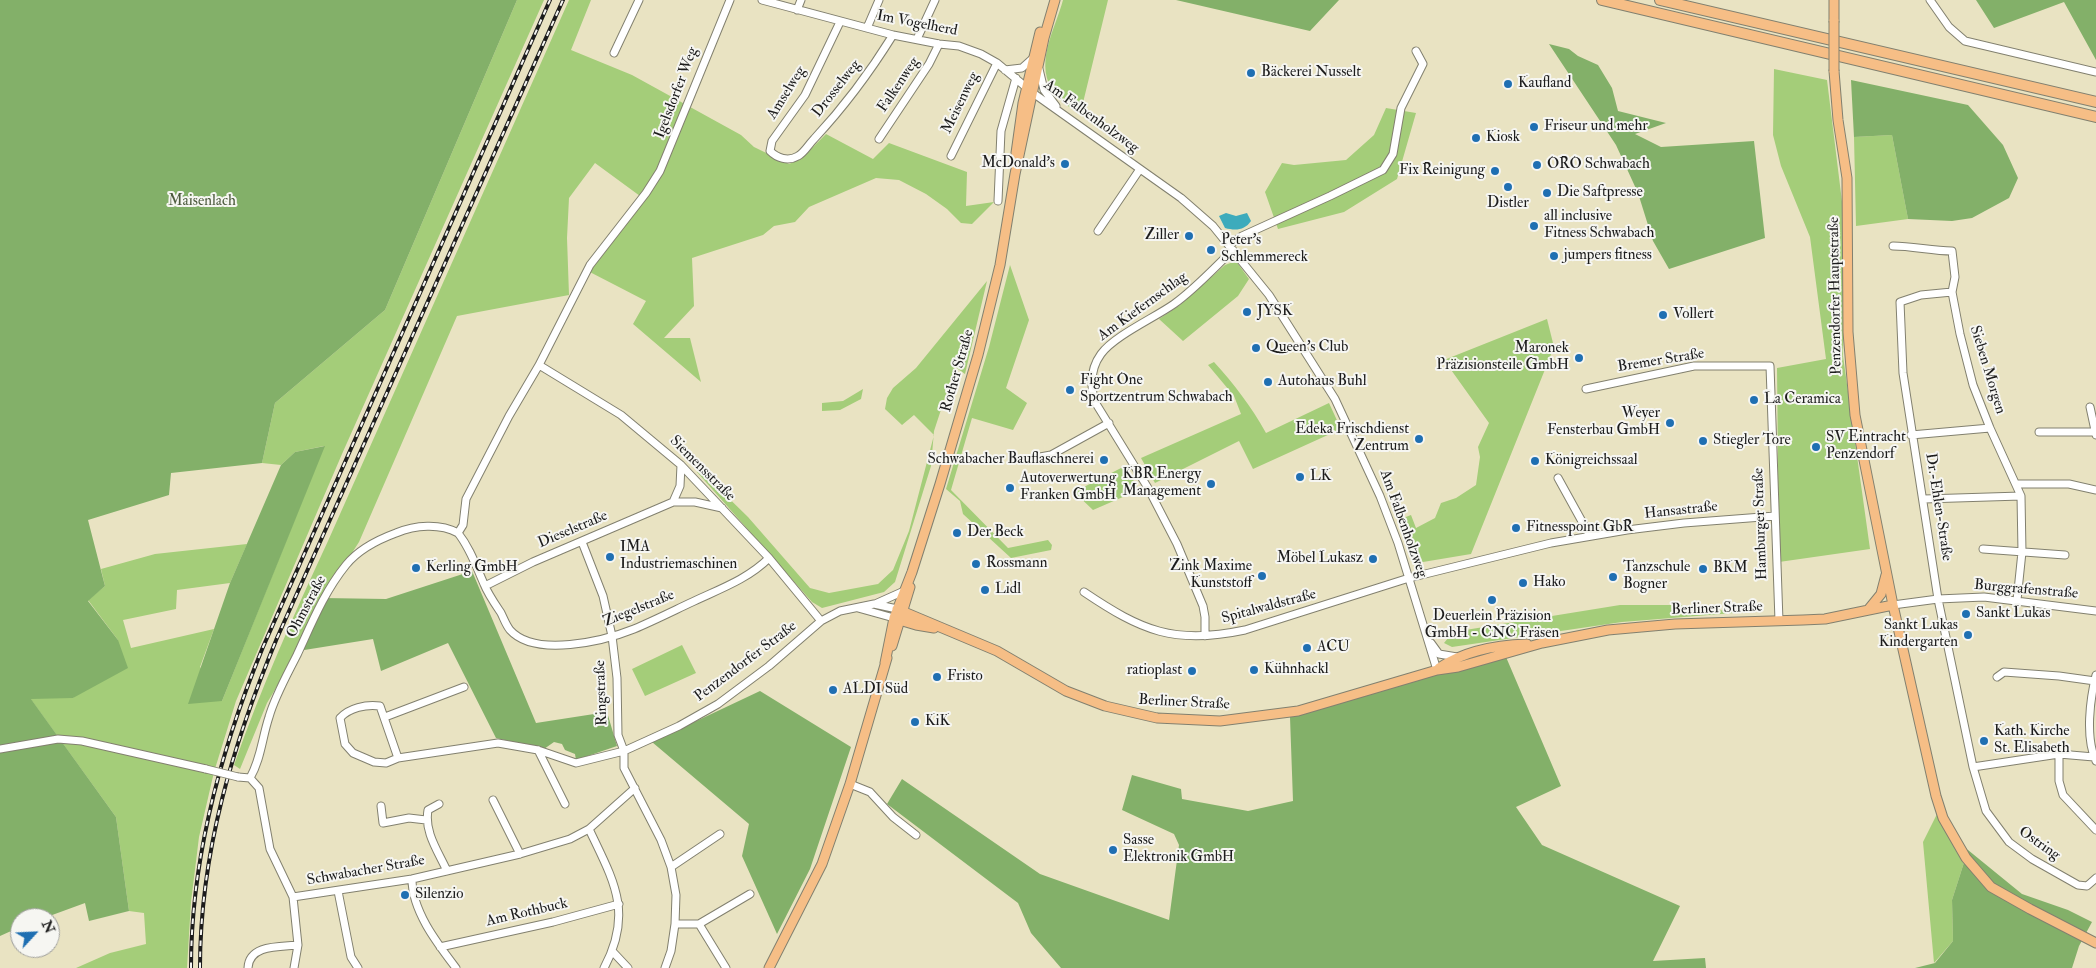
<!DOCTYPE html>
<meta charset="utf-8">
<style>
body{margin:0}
#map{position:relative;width:2096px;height:968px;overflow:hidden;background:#e9e3c2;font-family:"IM FELL Double Pica",serif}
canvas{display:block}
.north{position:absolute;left:10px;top:908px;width:50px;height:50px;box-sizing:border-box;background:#f6f6f2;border:1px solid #9f9f9c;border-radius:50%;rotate:65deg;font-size:14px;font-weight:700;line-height:20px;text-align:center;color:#1c1c1c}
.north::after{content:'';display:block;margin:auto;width:18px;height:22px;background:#1f6fb2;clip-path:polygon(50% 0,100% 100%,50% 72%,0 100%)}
</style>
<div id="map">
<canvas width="2096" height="968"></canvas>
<div class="north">N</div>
</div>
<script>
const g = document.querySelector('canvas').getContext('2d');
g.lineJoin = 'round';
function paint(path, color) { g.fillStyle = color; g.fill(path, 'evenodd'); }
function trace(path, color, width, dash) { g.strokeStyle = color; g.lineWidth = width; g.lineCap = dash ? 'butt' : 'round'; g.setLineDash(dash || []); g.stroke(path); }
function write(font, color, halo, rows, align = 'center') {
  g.font = font + ' "IM FELL Double Pica",serif'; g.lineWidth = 4; g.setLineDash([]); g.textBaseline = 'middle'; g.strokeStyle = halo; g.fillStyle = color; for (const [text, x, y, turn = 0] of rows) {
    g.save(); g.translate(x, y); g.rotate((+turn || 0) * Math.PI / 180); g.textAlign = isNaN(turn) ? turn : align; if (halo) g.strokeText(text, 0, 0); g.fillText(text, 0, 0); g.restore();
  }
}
const green = new Path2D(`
 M 517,0 L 544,0 L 342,454 L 236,701 L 214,772 L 199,837 L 191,902 L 187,968 L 76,968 L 110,953 L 146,944 L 144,913 L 129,911 L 116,817 L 30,698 L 73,698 L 118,640 L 88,600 L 105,586 L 101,569 L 155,554 L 247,544 L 230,583 L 177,590 L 176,609 L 123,620 L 131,648 L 214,629 L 200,667 L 222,701 L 324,446 L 295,452 L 281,465 L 262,463 L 275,403 L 385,310 Z
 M 569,0 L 591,0 L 571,50 L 632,75 L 741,135 L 754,147 L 789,164 L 802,158 L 826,134 L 873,159 L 889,143 L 967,172 L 966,206 L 994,202 L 972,224 L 961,223 L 947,209 L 926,194 L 899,180 L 876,178 L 809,207 L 795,222 L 774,226 L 763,235 L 692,258 L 694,306 L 664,338 L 690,338 L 701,382 L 633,324 L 646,301 L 584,269 L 640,196 L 595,163 L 569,198 L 567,238 L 569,295 L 457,316 L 359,542 L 323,598 L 298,651 L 267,703 L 240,769 L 234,765 C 261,688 294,614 328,541 Z
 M 1063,0 L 1108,0 L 1080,115 C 1073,109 1062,103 1056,95 C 1032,66 1055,30 1063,0 Z
 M 1774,69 L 1827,80 L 1845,226 L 1843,356 L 1870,549 L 1779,562 L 1777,368 L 1826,359 L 1810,237 L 1781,166 L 1773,135 Z
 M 1386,108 L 1416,113 L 1397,179 L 1344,212 L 1278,229 L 1265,192 L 1282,163 L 1294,165 L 1346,160 L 1374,135 Z
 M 1892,135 L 1908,219 L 1856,226 L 1854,137 Z
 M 1236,261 L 1249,279 L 1238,296 L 1183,341 L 1159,319 L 1180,305 L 1225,265 Z
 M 1010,265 L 1029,320 L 1006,388 L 1027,403 L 1013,430 L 972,418 L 951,490 L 1008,548 L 1048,540 L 1052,545 L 1051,550 L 1011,558 L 963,514 L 960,501 L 946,489 L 989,347 Z
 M 987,281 L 965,374 L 955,367 L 934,431 L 931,466 L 895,582 L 884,592 L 822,608 L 812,602 L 697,472 L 699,469 L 748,517 L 810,588 L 829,593 L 878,584 L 893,570 L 909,531 L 934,435 L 914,415 L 902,425 L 885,409 L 887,398 L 893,388 L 916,368 Z
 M 1547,319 L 1554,347 L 1471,554 L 1417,563 L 1398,520 L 1411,515 L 1416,528 L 1435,518 L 1441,503 L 1456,498 L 1476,485 L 1480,457 L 1478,447 L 1489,423 L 1444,360 Z
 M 1214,362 C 1234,384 1251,406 1266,433 L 1329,403 L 1341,429 L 1253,469 L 1239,441 L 1155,483 L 1141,458 L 1241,414 L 1234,396 L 1208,365 Z
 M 863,389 L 861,399 L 840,410 L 822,411 L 822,403 L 843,401 Z
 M 1125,466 L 1139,490 L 1093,510 L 1074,492 Z
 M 1620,605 L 1682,605 L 1693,613 L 1746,608 L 1746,612 L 1622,622 L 1452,647 L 1444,643 L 1453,632 Z
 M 682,645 L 696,673 L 645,696 L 632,669 Z
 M 1938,812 L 1953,840 L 1968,850 L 1952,900 L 1953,941 L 1934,963 L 1923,842 Z`);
const forest = new Path2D(`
 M 0,0 L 517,0 L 385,310 L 275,403 L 262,463 L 171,473 L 169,495 L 88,520 L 105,586 L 88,601 L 118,640 L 128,668 L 73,698 L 31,699 L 116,817 L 129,911 L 89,921 L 85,903 L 44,918 L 20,918 L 20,927 L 0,936 Z
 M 1176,0 L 1339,0 L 1310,31 Z
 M 1976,0 L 2096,0 L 2096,60 L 2064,2 L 1994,28 Z
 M 1549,44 L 1569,49 L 1578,56 L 1598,65 L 1612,88 L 1618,111 L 1666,123 L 1635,134 L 1661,147 L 1754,141 L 1765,238 L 1669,269 L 1653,241 L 1638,193 L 1616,145 Z
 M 1851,80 L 1968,105 L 2003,145 L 2018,178 L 2009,198 L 1972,218 L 1952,221 L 1908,219 L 1892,135 L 1854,137 Z
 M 325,446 L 222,701 L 188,704 L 230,583 L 281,465 L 295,452 Z
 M 472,571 L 536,723 L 607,712 L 617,746 L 576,760 L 575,754 L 565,750 L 562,744 L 554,742 L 544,749 L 496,738 L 448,643 L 381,671 L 373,639 L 298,651 L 323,598 L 386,599 Z
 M 1506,657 L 1561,786 L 1516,807 L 1542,845 L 1680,906 L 1653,961 L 1705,958 L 1706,968 L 1061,968 L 1031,933 L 1018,903 L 887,804 L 902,779 L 1040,874 L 1169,920 L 1179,845 L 1174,834 L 1122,810 L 1132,775 L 1181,789 L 1182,799 L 1248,811 L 1293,801 L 1290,717 L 1435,675 Z
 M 760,691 L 851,747 L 810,869 L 777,934 L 742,856 L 749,824 L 652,742 Z
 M 1968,850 L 2022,894 L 2068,910 L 2092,922 L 2079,946 L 2072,968 L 1915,968 L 1935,963 L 1953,941 L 1952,900 Z`);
const water = new Path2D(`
 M 1226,213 L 1236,216 L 1247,213 L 1251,221 C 1245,230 1236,231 1225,228 L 1219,216 Z`);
const minor = new Path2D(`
 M 730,0 L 660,171 L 646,193 L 590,265 L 539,365 L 509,416 L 466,499 L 463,525 L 458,533 C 470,548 476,566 484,584 C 488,594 495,604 501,613 C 504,619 506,625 510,630 C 535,658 604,641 634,629 C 653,621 671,612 690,603 C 717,590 747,580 769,558
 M 762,0 L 893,35 L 939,44 L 959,46 L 981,54 L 997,63 L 1033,93 L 1181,198 L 1213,226 L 1269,295 L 1335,399 L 1380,496 L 1398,543 L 1437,670
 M 1930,0 L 1949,27 L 1965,41 L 2096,72
 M 797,10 L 801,0
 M 840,22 L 805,95 L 772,141 L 770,151 C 777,158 788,162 798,156 C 804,153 809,144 814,139 C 843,108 870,72 893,35
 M 867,28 L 879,0
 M 917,39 L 935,0
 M 614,53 L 639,0
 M 1039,69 L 1044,90 L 1056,106
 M 1005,70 L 1022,68 L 1032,59
 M 879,139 L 929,64 L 939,44
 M 951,156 L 997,63
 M 998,201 L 1001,131 L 1016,78
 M 1098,231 L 1140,169
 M 1229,245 L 1242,236 L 1330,196 L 1383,170 L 1393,154 L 1401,108 L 1423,64 L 1416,51
 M 1893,246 C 1913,246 1932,251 1952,251 L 1955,277 L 1952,292 L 1960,334 L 1973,385 L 1990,428 L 2021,496 L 2022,552 L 2017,600
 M 1952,292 L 1921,295 L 1900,302 L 1903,373 L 1938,599 L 1973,767 L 1986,811 L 2009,842 L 2032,859 L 2078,885 L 2087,886 L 2096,878
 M 539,365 L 621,415 L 681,465 L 769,558 L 821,621
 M 1586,389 L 1694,366 L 1770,366 L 1779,621
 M 2090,407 L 2096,435
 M 2039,432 L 2094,432
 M 1911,435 L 1990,428
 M 1040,457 L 1051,455 L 1109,423
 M 1558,478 L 1590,536
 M 2016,484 L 2069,484 L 2096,490
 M 1924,499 L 2021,496
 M 673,502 L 695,502 L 722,508
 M 582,542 L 603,596 L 612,636 L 617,678 L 618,735 L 624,751 L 624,768 L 661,840 L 671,867 L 676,895 L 675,924 L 671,951 L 665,968
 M 1983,549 L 2065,555
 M 485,586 L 533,562 L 673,502 L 680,486 L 681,465
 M 1084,592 C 1142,631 1174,645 1245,630 L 1409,578 L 1551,543 L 1627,530 L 1684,523 L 1775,516
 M 875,604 L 904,591
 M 1893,605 L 1938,599 L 1984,597 L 2096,611
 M 858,608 L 894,618
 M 1205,636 L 1205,617 L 1203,606 L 1177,544 L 1148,488 L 1095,402 C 1090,385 1090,369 1101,354 C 1114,336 1154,318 1174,304 C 1195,289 1214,268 1233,250
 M 1431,643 L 1439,654 L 1457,657
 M 2096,675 C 2090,699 2085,738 2096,761
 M 1997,677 L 2004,672 L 2059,676 L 2095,681
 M 385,717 L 464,687
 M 0,749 L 58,739 L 82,741 L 206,769
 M 538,750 L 565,804
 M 2059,754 L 2059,781 L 2063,795 L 2096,830
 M 398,758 L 380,706 C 366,704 349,708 340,718 L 345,744 L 353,753 L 374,762 L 386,763 L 398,758 L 498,743 L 538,750 L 576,763 L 624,751 L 679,726 L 718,704 L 769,666 L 821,621 L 840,611 L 874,604 L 897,609
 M 1973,767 L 2059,754 L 2094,757
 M 238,777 L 250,778 L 259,788 L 270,849 L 293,897 L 412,879 L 520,854 L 570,839 L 589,829 L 635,788
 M 250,778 C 261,759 262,738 269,717 C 275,696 287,675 297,655 C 311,625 324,592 346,565 C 358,550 377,540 396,533 C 415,525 440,523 458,533
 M 850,784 L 870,792 L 893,817 L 916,835
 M 493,800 L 520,854
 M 439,804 L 428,810 C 424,832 438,851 447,871
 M 381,806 L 383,823 L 409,818 L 426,820
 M 589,829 C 613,880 634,912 604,968
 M 671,867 L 720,834
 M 412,879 C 412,911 437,943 456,968
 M 338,891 L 351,957 L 358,968
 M 293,897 L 298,945 L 294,968
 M 675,924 L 699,924 L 750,894
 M 699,924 L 726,968
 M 440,947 L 553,922 L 619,904
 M 613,952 L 628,968
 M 248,968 C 249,944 281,947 298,945`);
const major = new Path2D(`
 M 1834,21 L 1834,0
 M 1834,71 L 1838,120 L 1847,178 L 1848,332 L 1855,415 L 1893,605 L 1936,796 L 1943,818 L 1966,858 L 1991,887 L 2030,909 L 2096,943
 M 1016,153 L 1023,103 L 1040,32
 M 897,609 L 997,651 L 1066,691 L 1105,706 L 1157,718 L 1220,721 L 1298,711 L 1437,670 L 1458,667 L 1542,643 L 1608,630 L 1675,624 L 1803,620 L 1825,619 L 1893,605
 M 1868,610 L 1881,594 L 1886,575
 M 896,619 L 916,625 L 934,628
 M 892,646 L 910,587
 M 885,663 L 894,618 L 912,572 L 940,484 L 978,355 L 1000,265 L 1015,174 L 1044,38 L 1055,0
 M 1439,668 C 1464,651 1497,645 1527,644
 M 769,968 L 822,864 L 850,784 L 887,658`);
const highway = new Path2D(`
 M 1602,0 L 2096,117
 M 1660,0 L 2096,102`);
const rail = new Path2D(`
 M 191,968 C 191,857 221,749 263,647 L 550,0
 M 200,968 C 200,852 233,744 277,638 L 563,0`);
const minorBridge = new Path2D(`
 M 206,769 L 238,777`);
const majorBridge = new Path2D(`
 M 1834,71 L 1834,21`);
const markers = [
 [1251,73,5,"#1f6fb2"],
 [1508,84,5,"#1f6fb2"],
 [1534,127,5,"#1f6fb2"],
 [1476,138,5,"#1f6fb2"],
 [1065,164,5,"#1f6fb2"],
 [1537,165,5,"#1f6fb2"],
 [1495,171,5,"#1f6fb2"],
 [1508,187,5,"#1f6fb2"],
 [1547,193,5,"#1f6fb2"],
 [1534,226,5,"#1f6fb2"],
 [1189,236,5,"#1f6fb2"],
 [1211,250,5,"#1f6fb2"],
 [1554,256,5,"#1f6fb2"],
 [1247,312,5,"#1f6fb2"],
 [1663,315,5,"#1f6fb2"],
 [1256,348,5,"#1f6fb2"],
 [1579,358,5,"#1f6fb2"],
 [1268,382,5,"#1f6fb2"],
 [1070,390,5,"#1f6fb2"],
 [1754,400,5,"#1f6fb2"],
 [1670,423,5,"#1f6fb2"],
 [1419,439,5,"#1f6fb2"],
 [1703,441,5,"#1f6fb2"],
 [1816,447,5,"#1f6fb2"],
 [1104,460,5,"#1f6fb2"],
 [1535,461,5,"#1f6fb2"],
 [1300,477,5,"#1f6fb2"],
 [1211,484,5,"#1f6fb2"],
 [1010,488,5,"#1f6fb2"],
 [1516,528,5,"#1f6fb2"],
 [957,533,5,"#1f6fb2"],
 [610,557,5,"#1f6fb2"],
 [1373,559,5,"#1f6fb2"],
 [976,564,5,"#1f6fb2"],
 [416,568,5,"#1f6fb2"],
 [1703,569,5,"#1f6fb2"],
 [1262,576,5,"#1f6fb2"],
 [1613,577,5,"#1f6fb2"],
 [1523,583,5,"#1f6fb2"],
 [985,590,5,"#1f6fb2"],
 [1492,600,5,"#1f6fb2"],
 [1966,614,5,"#1f6fb2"],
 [1968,635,5,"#1f6fb2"],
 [1307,648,5,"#1f6fb2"],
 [1254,670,5,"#1f6fb2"],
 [1192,671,5,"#1f6fb2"],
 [937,677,5,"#1f6fb2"],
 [833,690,5,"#1f6fb2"],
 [915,722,5,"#1f6fb2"],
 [1984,741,5,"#1f6fb2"],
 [1113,850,5,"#1f6fb2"],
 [405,895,5,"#1f6fb2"]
];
const streetNames = [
 ["Im Vogelherd",917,24,11],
 ["Falkenweg",899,85,-56],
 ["Drosselweg",837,89,-52],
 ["Igelsdorfer Weg",677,93,-69],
 ["Amselweg",787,93,-58],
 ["Meisenweg",961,103,-64],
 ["Am Falbenholzweg",1091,117,36],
 ["Penzendorfer Hauptstraße",1836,296,-91],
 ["Am Kiefernschlag",1143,307,-36],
 ["Bremer Straße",1661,361,-9],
 ["Sieben Morgen",1987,370,73],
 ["Rother Straße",958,371,-74],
 ["Siemensstraße",702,469,45],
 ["Dr.-Ehlen-Straße",1938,507,81],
 ["Hansastraße",1681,511,-6],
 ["Am Falbenholzweg",1403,524,70],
 ["Hamburger Straße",1761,524,-92],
 ["Dieselstraße",573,530,-23],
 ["Burggrafenstraße",2026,590,5],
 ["Ohmstraße",307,607,-62],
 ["Spitalwaldstraße",1269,607,-15],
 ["Ziegelstraße",639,609,-22],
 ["Berliner Straße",1717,609,-2],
 ["Penzendorfer Straße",746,662,-37],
 ["Ringstraße",602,693,-92],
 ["Berliner Straße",1184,703,3],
 ["Ostring",2039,844,35],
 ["Schwabacher Straße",366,871,-10],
 ["Am Rothbuck",527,913,-13]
];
const poiNames = [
 ["Bäckerei Nusselt",1261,73],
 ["Kaufland",1518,84],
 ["Friseur und mehr",1544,127],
 ["Kiosk",1486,138],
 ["McDonald's",1055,164,"right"],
 ["ORO Schwabach",1547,165],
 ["Fix Reinigung",1485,171,"right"],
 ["Die Saftpresse",1557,193],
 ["Distler",1508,204,"center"],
 ["all inclusive",1544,217],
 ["Fitness Schwabach",1544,234],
 ["Ziller",1179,236,"right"],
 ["Peter's",1221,241],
 ["Schlemmereck",1221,258],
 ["jumpers fitness",1564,256],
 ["JYSK",1257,312],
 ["Vollert",1673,315],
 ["Queen's Club",1266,348],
 ["Maronek",1569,349,"right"],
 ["Präzisionsteile GmbH",1569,366,"right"],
 ["Fight One",1080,381],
 ["Sportzentrum Schwabach",1080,398],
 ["Autohaus Buhl",1278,382],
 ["La Ceramica",1764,400],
 ["Weyer",1660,414,"right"],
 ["Fensterbau GmbH",1660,431,"right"],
 ["Edeka Frischdienst",1409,430,"right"],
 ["Zentrum",1409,447,"right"],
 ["SV Eintracht",1826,438],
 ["Penzendorf",1826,455],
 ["Stiegler Tore",1713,441],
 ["Schwabacher Bauflaschnerei",1094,460,"right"],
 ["Königreichssaal",1545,461],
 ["KBR Energy",1201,475,"right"],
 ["Management",1201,492,"right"],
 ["LK",1310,477],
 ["Autoverwertung",1020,479],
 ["Franken GmbH",1020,496],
 ["Fitnesspoint GbR",1526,528],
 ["Der Beck",967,533],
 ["IMA",620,548],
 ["Industriemaschinen",620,565],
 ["Möbel Lukasz",1363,559,"right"],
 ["Rossmann",986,564],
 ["Zink Maxime",1252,567,"right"],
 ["Kunststoff",1252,584,"right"],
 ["Kerling GmbH",426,568],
 ["Tanzschule",1623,568],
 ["Bogner",1623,585],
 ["BKM",1713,569],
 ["Hako",1533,583],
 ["Lidl",995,590],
 ["Sankt Lukas",1976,614],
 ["Deuerlein Präzision",1492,617,"center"],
 ["GmbH - CNC Fräsen",1492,634,"center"],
 ["Sankt Lukas",1958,626,"right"],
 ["Kindergarten",1958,643,"right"],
 ["ACU",1317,648],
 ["Kühnhackl",1264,670],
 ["ratioplast",1182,671,"right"],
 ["Fristo",947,677],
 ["ALDI Süd",843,690],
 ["KiK",925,722],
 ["Kath. Kirche",1994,732],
 ["St. Elisabeth",1994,749],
 ["Sasse",1123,841],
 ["Elektronik GmbH",1123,858],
 ["Silenzio",415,895]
];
const parkNames = [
 ["Maisenlach",202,202]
];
paint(green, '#a4cd79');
paint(forest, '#83b069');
paint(water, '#3dabbc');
trace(minor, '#82806f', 9);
trace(major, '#82806f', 11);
trace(highway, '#82806f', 12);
trace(minor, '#fff', 7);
trace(major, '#f6be86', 9);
trace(highway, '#f6be86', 10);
trace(rail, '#1c1c1c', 4);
trace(rail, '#f6f6f2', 2, [5.5]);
trace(minorBridge, '#82806f', 9, []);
trace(majorBridge, '#82806f', 11, []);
trace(minorBridge, '#fff', 7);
trace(majorBridge, '#f6be86', 9);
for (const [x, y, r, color] of markers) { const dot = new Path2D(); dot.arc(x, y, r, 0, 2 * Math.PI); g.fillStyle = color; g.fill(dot); trace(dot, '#f6f6f2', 2); }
write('15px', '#1c1c1c', '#f6f6f2', streetNames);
write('15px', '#1c1c1c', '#f6f6f2', poiNames, 'left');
write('15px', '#4c5a3d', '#f6f6f2', parkNames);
</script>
